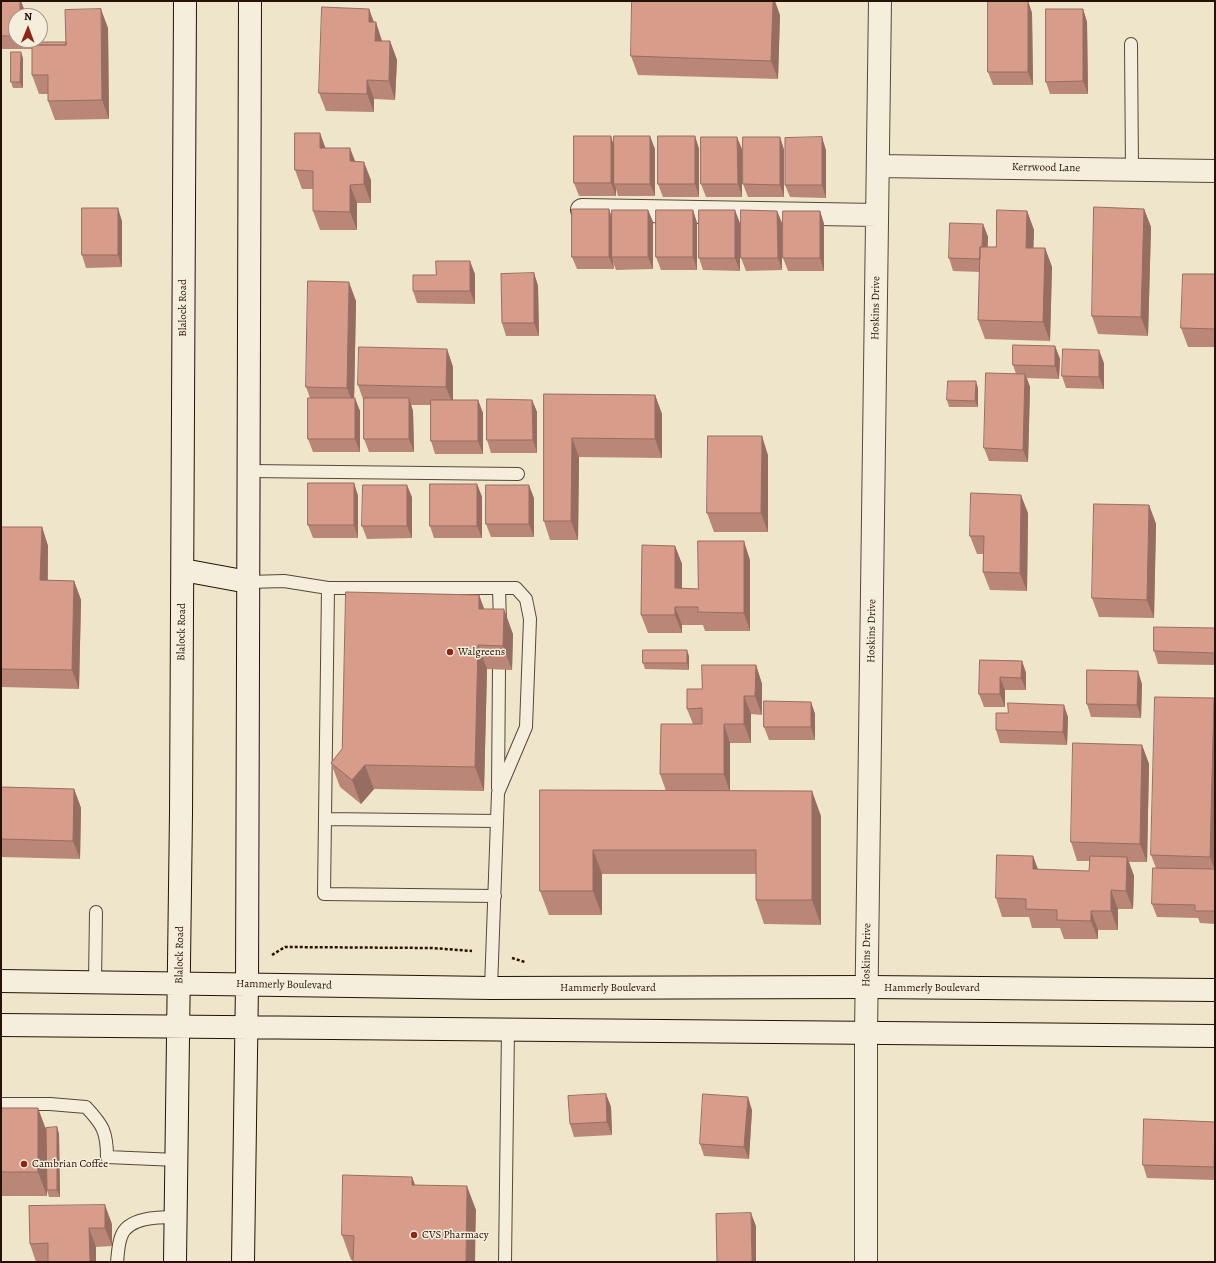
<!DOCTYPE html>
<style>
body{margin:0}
#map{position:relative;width:1216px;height:1263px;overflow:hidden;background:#efe5cb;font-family:Alegreya,serif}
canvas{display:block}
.frame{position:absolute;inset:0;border:2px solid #261204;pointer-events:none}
.north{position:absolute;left:8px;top:8px;width:40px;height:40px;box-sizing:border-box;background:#f5eedd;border:1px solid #a29686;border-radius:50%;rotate:1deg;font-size:11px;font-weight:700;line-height:16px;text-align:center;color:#261204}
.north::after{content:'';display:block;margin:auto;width:14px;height:18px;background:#8f2418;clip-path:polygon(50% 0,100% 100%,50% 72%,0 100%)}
</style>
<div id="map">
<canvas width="1216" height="1263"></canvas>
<div class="frame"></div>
<div class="north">N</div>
</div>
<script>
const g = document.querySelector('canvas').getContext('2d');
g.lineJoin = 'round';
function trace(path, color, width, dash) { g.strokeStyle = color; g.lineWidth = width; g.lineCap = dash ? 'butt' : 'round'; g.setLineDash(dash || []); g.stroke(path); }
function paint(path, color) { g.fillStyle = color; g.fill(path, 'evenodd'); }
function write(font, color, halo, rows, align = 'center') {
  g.font = font + ' Alegreya,serif'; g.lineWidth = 3; g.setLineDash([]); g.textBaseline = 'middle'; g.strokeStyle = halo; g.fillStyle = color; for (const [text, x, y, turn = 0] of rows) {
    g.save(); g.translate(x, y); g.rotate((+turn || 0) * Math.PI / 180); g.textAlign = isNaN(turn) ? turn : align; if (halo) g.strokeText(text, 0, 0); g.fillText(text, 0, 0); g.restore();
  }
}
const path = new Path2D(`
 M 272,955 L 285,947 L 432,948 L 472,951
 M 512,958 L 525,962`);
const lane = new Path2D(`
 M 1131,44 L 1132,170
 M 249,471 L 518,474
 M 248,582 L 284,581 L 328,588 L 516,588 L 526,599 L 530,619 L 526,727 L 498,793 L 491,988
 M 328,588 L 324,894 L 495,896
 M 499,588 L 500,624
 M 498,788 L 499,670
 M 325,819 L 497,821
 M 95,981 L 96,912
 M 1,1104 L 50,1104 L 86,1107 C 103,1125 107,1132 107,1157 L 177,1160
 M 117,1262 C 118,1254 118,1245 121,1237 C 127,1217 159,1217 176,1217
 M 505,1262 L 508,1029`);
const street = new Path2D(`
 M 878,166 L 1215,171
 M 582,210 L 877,215
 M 866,1262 L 866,1033 L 880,1`);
const secondary = new Path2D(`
 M 183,570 L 248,582
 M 1,981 L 491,988 L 867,987 L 1215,990
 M 1,1025 L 1215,1036
 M 175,1262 L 181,813 L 185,1
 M 243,1262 L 247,985 L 250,1`);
const wall = new Path2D(`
 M 1,1 L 25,11 L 16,16 L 16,40 L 40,40 L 40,35 L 41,42 L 66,42 L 108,28 L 109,119 L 55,120 L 48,101 L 48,94 L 39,94 L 32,75 L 32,49 L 1,49 Z
 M 988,1 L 1028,1 L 1032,13 L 1033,85 L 993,85 L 988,72 Z
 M 369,9 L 374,22 L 382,41 L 390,41 L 397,60 L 395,100 L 374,99 L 374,112 L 326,111 L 319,93 Z
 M 1083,9 L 1087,22 L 1088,94 L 1050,94 L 1046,82 Z
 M 780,15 L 778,79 L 638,75 L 631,56 Z
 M 23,58 L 23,88 L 13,88 L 11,82 Z
 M 695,136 L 699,149 L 699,197 L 663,197 L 658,184 Z
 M 780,137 L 784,150 L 784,197 L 748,197 L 743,184 Z
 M 614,144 L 655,149 L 655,196 L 618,196 L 616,189 L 616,196 L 579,196 L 574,183 Z
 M 325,148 L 355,161 L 371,180 L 371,203 L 357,203 L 357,230 L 320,230 L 313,211 L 313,189 L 302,189 L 295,170 Z
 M 742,149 L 742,197 L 706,197 L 701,184 Z
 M 826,150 L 826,198 L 790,197 L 785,185 Z
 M 609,209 L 612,218 L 648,210 L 653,222 L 653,269 L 616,270 L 613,262 L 614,269 L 577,269 L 572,257 Z
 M 1144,209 L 1151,227 L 1148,336 L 1098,334 L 1092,316 Z
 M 693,210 L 697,223 L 697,270 L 661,270 L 656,257 Z
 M 777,211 L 782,223 L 782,270 L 746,271 L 741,258 Z
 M 820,211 L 824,224 L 824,271 L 788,271 L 783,258 Z
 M 1027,211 L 1034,230 L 1033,248 L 1045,248 L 1052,267 L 1050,341 L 985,339 L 978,320 L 980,272 L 953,271 L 949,258 L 983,224 L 988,237 L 987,247 L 996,247 Z
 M 122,221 L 122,267 L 86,268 L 82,255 Z
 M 740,223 L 740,271 L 703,270 L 699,258 Z
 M 534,273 L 538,286 L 539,336 L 506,336 L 502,323 Z
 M 475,274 L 475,304 L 417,303 L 413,291 Z
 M 1215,274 L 1215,347 L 1188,347 L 1181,328 Z
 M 356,301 L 354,398 L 360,411 L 360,452 L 313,452 L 308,439 L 310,398 L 306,387 Z
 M 1055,346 L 1060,359 L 1059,379 L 1027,378 L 1030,387 L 1028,462 L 989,461 L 984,448 L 1016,374 L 1013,365 Z
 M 447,349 L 453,367 L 453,400 L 478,400 L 483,413 L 483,454 L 435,454 L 431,441 L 431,405 L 411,405 L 413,411 L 414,452 L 369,452 L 364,439 L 364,402 L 358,385 Z
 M 1104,363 L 1104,389 L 1066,388 L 1062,376 Z
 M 978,388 L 978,407 L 949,407 L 947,400 Z
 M 544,394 L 655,395 L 662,414 L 662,458 L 579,457 L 578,540 L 550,540 L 544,521 Z
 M 532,400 L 537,412 L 537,453 L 491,453 L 487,440 Z
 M 768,455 L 768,532 L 714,532 L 707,513 Z
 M 354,483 L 358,496 L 358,538 L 313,538 L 308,525 Z
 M 477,484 L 482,497 L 482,538 L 434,538 L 430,526 Z
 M 412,497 L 412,538 L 367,539 L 362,526 Z
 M 534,498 L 534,537 L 491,537 L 486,524 Z
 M 1149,505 L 1156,524 L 1154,618 L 1099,617 L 1092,598 Z
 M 1028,513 L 1027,591 L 990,590 L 983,572 L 983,554 L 977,554 L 970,536 Z
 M 1,527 L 42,527 L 48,546 L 48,580 L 74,581 L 81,600 L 79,689 L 1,687 Z
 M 675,546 L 682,564 L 682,588 L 698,589 L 750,560 L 750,631 L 705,631 L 703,625 L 682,625 L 682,633 L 648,633 L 641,615 Z
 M 479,595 L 484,609 L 513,634 L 512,670 L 487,669 L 484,791 L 374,789 L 361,804 L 340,787 L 331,763 Z
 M 1215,628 L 1215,665 L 1158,664 L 1154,651 Z
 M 689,656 L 689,670 L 645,669 L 643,663 Z
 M 980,660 L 1022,661 L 1026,673 L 1026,690 L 1005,690 L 1005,707 L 984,707 L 979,694 Z
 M 756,665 L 762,684 L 762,715 L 751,714 L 751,743 L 730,743 L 730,791 L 821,816 L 821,925 L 764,924 L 756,900 L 756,874 L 602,874 L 602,915 L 549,915 L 540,891 L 666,791 L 660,774 L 693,724 L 687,709 L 702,689 Z
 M 1142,684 L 1141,718 L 1091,717 L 1087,704 Z
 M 1215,700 L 1215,924 L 1200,923 L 1198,918 L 1157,917 L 1152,904 L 1156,868 L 1151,855 Z
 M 811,702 L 815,714 L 815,740 L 769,740 L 764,727 Z
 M 1068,717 L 1067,745 L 1000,743 L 996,730 Z
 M 1142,745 L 1149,764 L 1147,862 L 1129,862 L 1134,876 L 1133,909 L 1118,909 L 1118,930 L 1098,930 L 1098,939 L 1064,939 L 1060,928 L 1032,928 L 1029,917 L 1002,917 L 996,898 L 1033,856 L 1038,870 L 1089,871 L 1090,861 L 1077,861 L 1071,842 Z
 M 1,787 L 74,789 L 81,808 L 80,859 L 1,857 Z
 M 606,1094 L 611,1107 L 612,1135 L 574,1137 L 570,1124 Z
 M 1,1108 L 46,1130 L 57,1127 L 59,1134 L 60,1197 L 49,1197 L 47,1190 L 47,1196 L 1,1196 Z
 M 752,1110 L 749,1159 L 704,1156 L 700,1144 Z
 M 1215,1122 L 1215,1180 L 1147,1178 L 1143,1165 Z
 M 412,1177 L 415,1185 L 476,1210 L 353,1260 L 351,1260 L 342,1235 Z
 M 29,1206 L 112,1224 L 112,1246 L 96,1247 L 96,1262 L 36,1262 L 30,1244 Z`);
const shadedWall = new Path2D(`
 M 20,1 L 21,1 L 25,11 L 25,16 L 20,16 Z
 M 773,1 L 775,1 L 780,15 L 778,79 L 771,61 Z
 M 1028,1 L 1032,13 L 1033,85 L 1028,72 Z
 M 101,9 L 108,28 L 109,119 L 102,100 Z
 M 369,9 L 375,26 L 376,22 L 382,41 L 375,41 L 369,22 Z
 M 1083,9 L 1087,22 L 1088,94 L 1083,81 Z
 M 40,35 L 41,37 L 41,49 L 38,42 L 38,40 L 40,40 Z
 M 390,41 L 397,60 L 395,100 L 389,81 Z
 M 21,52 L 23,58 L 23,88 L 20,82 Z
 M 367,80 L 374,99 L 374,112 L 367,94 Z
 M 320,133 L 327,152 L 320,148 Z
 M 611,136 L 615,149 L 614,184 L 616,188 L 616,196 L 611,183 Z
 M 650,136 L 655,149 L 655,196 L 650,184 Z
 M 695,136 L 699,149 L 699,197 L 695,184 Z
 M 737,137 L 742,149 L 742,197 L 738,184 Z
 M 780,137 L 784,150 L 784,197 L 780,185 Z
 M 822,137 L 826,150 L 826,198 L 822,185 Z
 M 350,148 L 357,166 L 350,161 Z
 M 364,162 L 371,180 L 371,203 L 364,184 Z
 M 350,185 L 357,203 L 357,230 L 350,212 Z
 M 118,208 L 122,221 L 122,267 L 118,255 Z
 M 609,209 L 613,222 L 612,257 L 613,262 L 614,269 L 609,257 Z
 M 1144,209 L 1151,227 L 1148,336 L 1141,317 Z
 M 648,210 L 653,222 L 653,269 L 648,257 Z
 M 693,210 L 697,223 L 697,270 L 693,257 Z
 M 735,210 L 740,223 L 740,271 L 735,258 Z
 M 777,211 L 782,223 L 782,270 L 778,258 Z
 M 820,211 L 824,224 L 824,271 L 820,258 Z
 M 1027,211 L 1034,230 L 1033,266 L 1026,248 Z
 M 983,224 L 988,237 L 987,272 L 982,259 Z
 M 1045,248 L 1052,267 L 1050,341 L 1043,322 Z
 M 470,261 L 475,274 L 475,304 L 470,291 Z
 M 534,273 L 538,286 L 539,336 L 534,323 Z
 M 349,282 L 356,301 L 354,406 L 347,388 Z
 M 1055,346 L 1060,359 L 1059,379 L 1055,366 Z
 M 447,349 L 453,367 L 453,405 L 446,387 Z
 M 1099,350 L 1104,363 L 1104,389 L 1099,377 Z
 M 1025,374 L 1030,387 L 1028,462 L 1023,450 Z
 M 976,381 L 978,388 L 978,407 L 975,401 Z
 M 655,395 L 662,414 L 662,458 L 655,439 Z
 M 355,398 L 360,411 L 360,452 L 355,439 Z
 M 409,398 L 413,411 L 414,452 L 409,439 Z
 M 478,400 L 483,413 L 483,454 L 478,441 Z
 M 532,400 L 537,412 L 537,453 L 533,440 Z
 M 762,436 L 768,455 L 768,532 L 761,513 Z
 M 572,438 L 579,457 L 578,540 L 571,521 Z
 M 354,483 L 358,496 L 358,538 L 354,525 Z
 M 477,484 L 482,497 L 482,538 L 477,526 Z
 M 407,485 L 412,497 L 412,538 L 407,526 Z
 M 529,485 L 534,498 L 534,537 L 529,524 Z
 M 1021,495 L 1028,513 L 1027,591 L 1020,573 Z
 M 1149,505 L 1156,524 L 1154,618 L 1147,600 Z
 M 42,527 L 48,546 L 47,599 L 40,580 Z
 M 744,541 L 750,560 L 750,631 L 744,613 Z
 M 675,546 L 682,564 L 682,607 L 675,588 Z
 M 74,581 L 81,600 L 79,689 L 72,670 Z
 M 479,595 L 488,619 L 479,609 Z
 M 675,607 L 682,625 L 682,633 L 675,615 Z
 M 504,609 L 513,634 L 512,670 L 503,646 Z
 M 478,645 L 487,669 L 484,791 L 475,767 Z
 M 687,650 L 689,656 L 689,670 L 687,663 Z
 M 1022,661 L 1026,673 L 1026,690 L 1021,678 Z
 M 756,665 L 762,684 L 762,715 L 755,696 Z
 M 1138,671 L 1142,684 L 1141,718 L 1137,705 Z
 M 1000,677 L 1005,690 L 1005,707 L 1000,694 Z
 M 744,696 L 751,714 L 751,743 L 744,724 Z
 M 1214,698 L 1215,700 L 1215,870 L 1210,857 Z
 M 811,702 L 815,714 L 815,740 L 811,727 Z
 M 1064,705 L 1068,717 L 1067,745 L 1063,732 Z
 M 724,724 L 730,743 L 730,793 L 724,774 Z
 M 1142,745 L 1149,764 L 1147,862 L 1140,844 Z
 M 365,765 L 374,789 L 361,804 L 352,780 Z
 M 74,789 L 81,808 L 80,859 L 73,841 Z
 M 812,791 L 821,816 L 821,925 L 812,900 Z
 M 593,850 L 602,874 L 602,915 L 593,891 Z
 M 1033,856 L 1040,875 L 1033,869 Z
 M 1127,857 L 1134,876 L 1133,909 L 1126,891 Z
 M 1111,890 L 1118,909 L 1118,930 L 1111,911 Z
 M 1091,911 L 1098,930 L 1098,939 L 1091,921 Z
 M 606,1094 L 611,1107 L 612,1135 L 607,1122 Z
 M 748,1097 L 752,1110 L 749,1159 L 744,1147 Z
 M 38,1108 L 47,1132 L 47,1196 L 38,1172 Z
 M 1215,1124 L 1215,1171 L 1214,1167 Z
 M 57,1127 L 59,1134 L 60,1197 L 57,1190 Z
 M 412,1177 L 421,1201 L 412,1185 Z
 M 467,1186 L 476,1210 L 475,1262 L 466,1262 Z
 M 105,1205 L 112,1224 L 112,1246 L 105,1228 Z
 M 751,1213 L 756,1226 L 756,1262 L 752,1262 Z
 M 89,1228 L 96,1247 L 96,1262 L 90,1262 Z`);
const building = new Path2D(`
 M 1,1 L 20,1 L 20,16 L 16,16 L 16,36 L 1,36 Z
 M 632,1 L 773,1 L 771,61 L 631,56 Z
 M 988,1 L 1028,1 L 1028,72 L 988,72 Z
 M 322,7 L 369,9 L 369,22 L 376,22 L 375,41 L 390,41 L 389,81 L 367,80 L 367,94 L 319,93 Z
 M 101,9 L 102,100 L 48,101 L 48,75 L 32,75 L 32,45 L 66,45 L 65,10 Z
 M 1046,9 L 1083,9 L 1083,81 L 1046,82 Z
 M 23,40 L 38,40 L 38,42 L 66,42 L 66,45 L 36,45 L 36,43 L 23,43 Z
 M 11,52 L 21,52 L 20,82 L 11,82 Z
 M 295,133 L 320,133 L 320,148 L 350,148 L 350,161 L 364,162 L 364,184 L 350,185 L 350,212 L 313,211 L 313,171 L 295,170 Z
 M 574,136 L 611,136 L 611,183 L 574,183 Z
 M 614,136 L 650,136 L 650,184 L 614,184 Z
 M 658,136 L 695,136 L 695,184 L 658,184 Z
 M 701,137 L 737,137 L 738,184 L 701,184 Z
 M 743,137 L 780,137 L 780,185 L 743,184 Z
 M 822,137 L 822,185 L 785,185 L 785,138 Z
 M 1094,207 L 1144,209 L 1141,317 L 1092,316 Z
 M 82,208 L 118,208 L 118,255 L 82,255 Z
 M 572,209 L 609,209 L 609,257 L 572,257 Z
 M 612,210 L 648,210 L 648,257 L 612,257 Z
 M 656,210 L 693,210 L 693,257 L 656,257 Z
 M 699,210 L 735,210 L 735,258 L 699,258 Z
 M 741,210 L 777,211 L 778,258 L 741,258 Z
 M 997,210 L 1027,211 L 1026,248 L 1045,248 L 1043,322 L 978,320 L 980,247 L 996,247 Z
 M 783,211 L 820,211 L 820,258 L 783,258 Z
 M 950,223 L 983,224 L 982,247 L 980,247 L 980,259 L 949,258 Z
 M 436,261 L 470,261 L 470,291 L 413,291 L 413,275 L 436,275 Z
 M 534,273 L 534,323 L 502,323 L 501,274 Z
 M 1183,274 L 1215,274 L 1215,329 L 1181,328 Z
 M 308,281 L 349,282 L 347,388 L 306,387 Z
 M 1013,345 L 1055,346 L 1055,366 L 1013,365 Z
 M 359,347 L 447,349 L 446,387 L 358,385 Z
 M 1063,349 L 1099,350 L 1099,377 L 1062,376 Z
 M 986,373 L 1025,374 L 1023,450 L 984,448 Z
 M 948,381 L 976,381 L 975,401 L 947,400 Z
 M 544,394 L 655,395 L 655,439 L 572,438 L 571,521 L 544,521 Z
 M 308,398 L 355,398 L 355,439 L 308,439 Z
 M 364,398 L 409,398 L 409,439 L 364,439 Z
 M 487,399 L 532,400 L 533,440 L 487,440 Z
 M 431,400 L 478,400 L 478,441 L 431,441 Z
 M 708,436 L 762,436 L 761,513 L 707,513 Z
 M 308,483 L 354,483 L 354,525 L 308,525 Z
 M 430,484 L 477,484 L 477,526 L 430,526 Z
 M 363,485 L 407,485 L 407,526 L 362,526 Z
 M 486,485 L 529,485 L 529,524 L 486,524 Z
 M 971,493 L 1021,495 L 1020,573 L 983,572 L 984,536 L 970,536 Z
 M 1094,504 L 1149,505 L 1147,600 L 1092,598 Z
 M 1,527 L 42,527 L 40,580 L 74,581 L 72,670 L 1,669 Z
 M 698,541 L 744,541 L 744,613 L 698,612 L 698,607 L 675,607 L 675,615 L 641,615 L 642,545 L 675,546 L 675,588 L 698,589 Z
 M 346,592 L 479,595 L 479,609 L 504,609 L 503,646 L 478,645 L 475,767 L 365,765 L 352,780 L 331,763 L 342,749 Z
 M 1154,627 L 1215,628 L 1215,653 L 1154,651 Z
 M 643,650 L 687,650 L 687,663 L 643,663 Z
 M 980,660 L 1022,661 L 1021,678 L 1000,677 L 1000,694 L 979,694 Z
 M 702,665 L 756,665 L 755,696 L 744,696 L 744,724 L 724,724 L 724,774 L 660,774 L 661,724 L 702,724 L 702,708 L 687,709 L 687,689 L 702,689 Z
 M 1087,670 L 1138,671 L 1137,705 L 1087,704 Z
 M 1155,697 L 1214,698 L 1210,857 L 1151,855 Z
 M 764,701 L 811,702 L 811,727 L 764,727 Z
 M 1008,703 L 1064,705 L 1063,732 L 996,730 L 996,713 L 1008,713 Z
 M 1073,743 L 1142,745 L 1140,844 L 1071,842 Z
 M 1,787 L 74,789 L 73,841 L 1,839 Z
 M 540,790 L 812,791 L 812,900 L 756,900 L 756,850 L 593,850 L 593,891 L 540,891 Z
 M 997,855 L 1033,856 L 1033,869 L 1089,871 L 1090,856 L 1127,857 L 1126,891 L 1111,890 L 1111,911 L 1091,911 L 1091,921 L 1057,920 L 1057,910 L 1026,909 L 1026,899 L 996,898 Z
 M 1153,868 L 1215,869 L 1215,911 L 1195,911 L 1195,905 L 1152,904 Z
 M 606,1094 L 607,1122 L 570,1124 L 568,1096 Z
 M 703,1094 L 748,1097 L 744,1147 L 700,1144 Z
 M 1,1108 L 38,1108 L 38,1172 L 1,1172 Z
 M 1144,1119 L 1215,1122 L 1214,1167 L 1143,1165 Z
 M 57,1127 L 57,1190 L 47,1190 L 46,1128 Z
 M 343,1175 L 412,1177 L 412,1185 L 467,1186 L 466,1262 L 353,1262 L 354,1236 L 342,1235 Z
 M 105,1205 L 105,1228 L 89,1228 L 90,1262 L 48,1262 L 48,1243 L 30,1244 L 29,1206 Z
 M 751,1213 L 752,1262 L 717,1262 L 716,1214 Z`);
const markers = [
 [450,652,4,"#8f2418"],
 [24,1164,4,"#8f2418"],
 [414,1235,4,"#8f2418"]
];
const streetNames = [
 ["Kerrwood Lane",1046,168,1],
 ["Blalock Road",183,308,-90],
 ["Hoskins Drive",876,308,-89],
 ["Hoskins Drive",872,631,-89],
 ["Blalock Road",182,632,-89],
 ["Blalock Road",180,955,-89],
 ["Hoskins Drive",867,955,-89],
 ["Hammerly Boulevard",284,985,1],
 ["Hammerly Boulevard",608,988],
 ["Hammerly Boulevard",932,988]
];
const poiNames = [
 ["Walgreens",458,652],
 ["Cambrian Coffee",32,1164],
 ["CVS Pharmacy",422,1235]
];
trace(lane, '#584736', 14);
trace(street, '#584736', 24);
trace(secondary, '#261204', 24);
trace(path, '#261204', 2.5, [3, 2]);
trace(lane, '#f5eedd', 12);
trace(street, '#f5eedd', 22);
trace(secondary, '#f5eedd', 22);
paint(wall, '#ba8678');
paint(shadedWall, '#976d61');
paint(building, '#d89c8b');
trace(building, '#976d61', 1);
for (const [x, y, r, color] of markers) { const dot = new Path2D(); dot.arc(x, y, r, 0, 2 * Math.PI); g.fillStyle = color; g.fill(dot); trace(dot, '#f5eedd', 1.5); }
write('11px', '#261204', '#f5eedd', streetNames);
write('11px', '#261204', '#f5eedd', poiNames, 'left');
</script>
